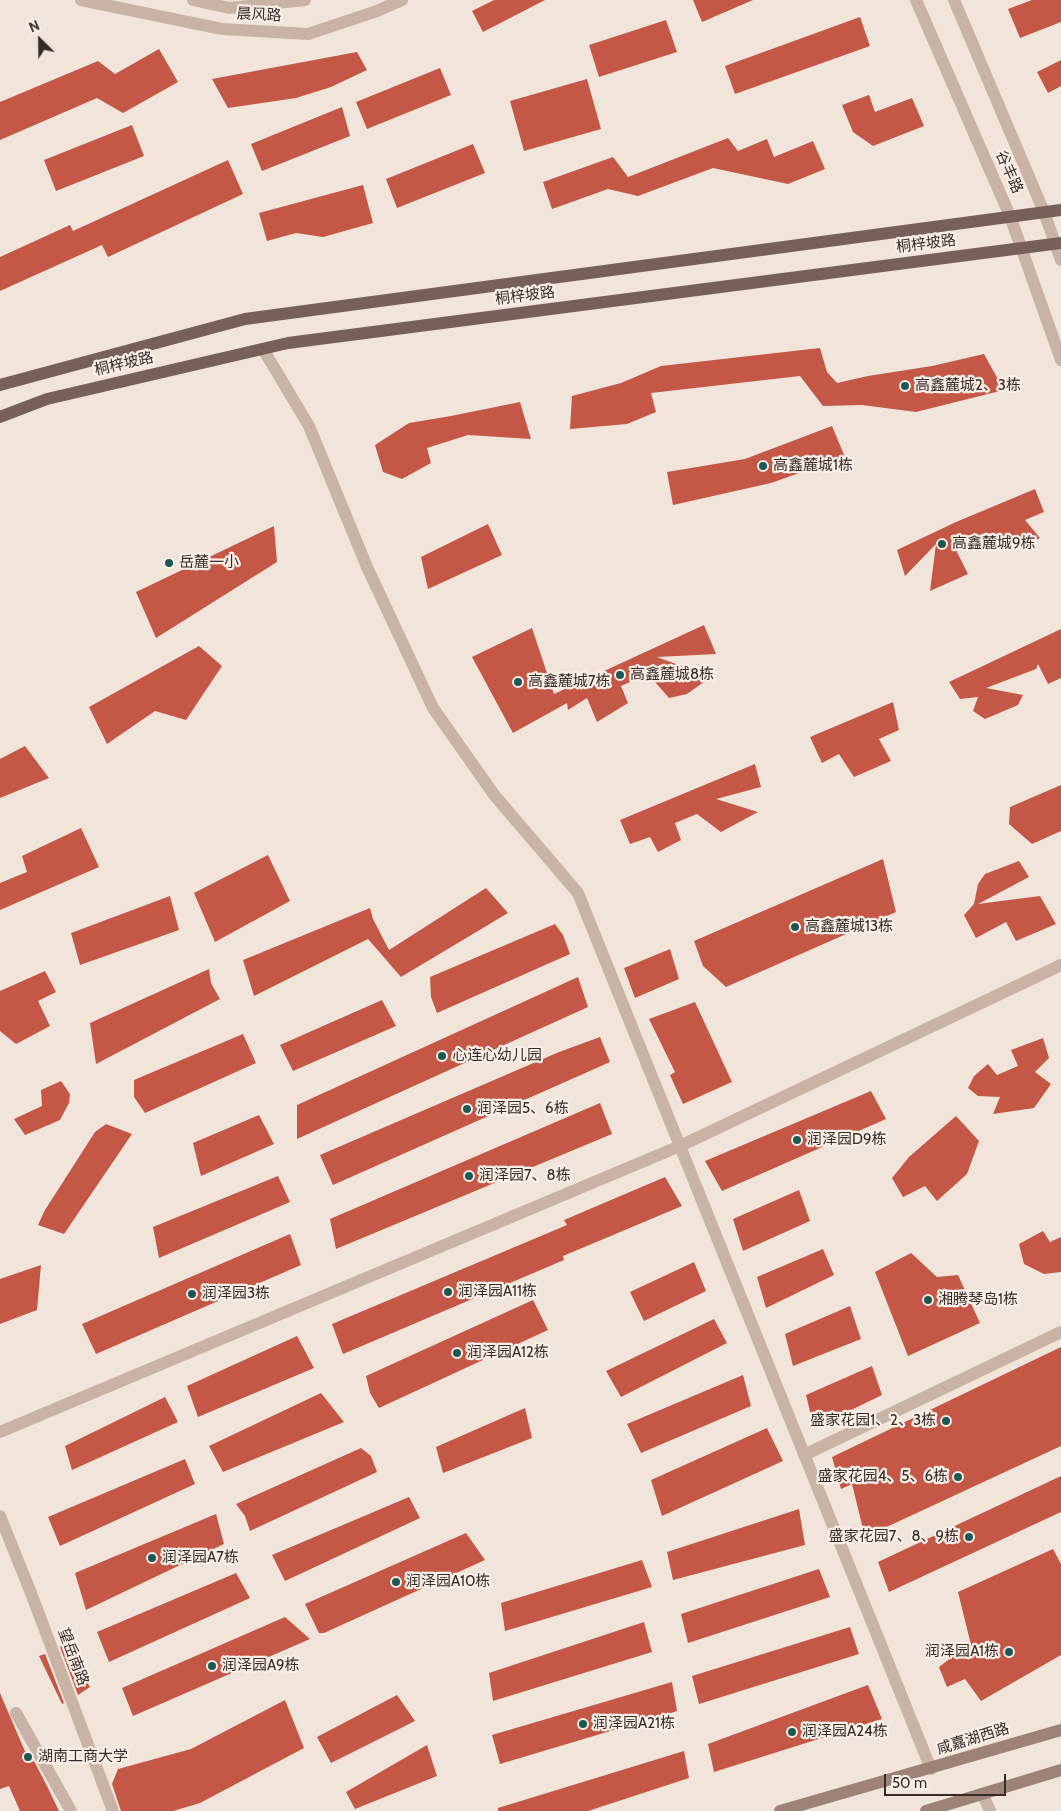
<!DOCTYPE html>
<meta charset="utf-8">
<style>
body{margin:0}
#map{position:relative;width:1061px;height:1811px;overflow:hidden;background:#f1e4db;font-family:Cabin,sans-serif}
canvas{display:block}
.north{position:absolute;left:15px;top:15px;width:50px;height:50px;-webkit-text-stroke:4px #f9efe7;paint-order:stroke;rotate:337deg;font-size:14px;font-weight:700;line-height:20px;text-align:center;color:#362a27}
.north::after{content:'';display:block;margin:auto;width:18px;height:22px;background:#362a27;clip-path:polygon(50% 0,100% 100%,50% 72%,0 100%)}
.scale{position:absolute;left:884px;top:1774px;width:122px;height:22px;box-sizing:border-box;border:2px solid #362a27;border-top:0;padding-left:6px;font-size:15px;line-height:18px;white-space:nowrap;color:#362a27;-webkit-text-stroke:4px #f9efe7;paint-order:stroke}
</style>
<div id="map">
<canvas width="1061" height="1811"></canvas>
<div class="north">N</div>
<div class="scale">50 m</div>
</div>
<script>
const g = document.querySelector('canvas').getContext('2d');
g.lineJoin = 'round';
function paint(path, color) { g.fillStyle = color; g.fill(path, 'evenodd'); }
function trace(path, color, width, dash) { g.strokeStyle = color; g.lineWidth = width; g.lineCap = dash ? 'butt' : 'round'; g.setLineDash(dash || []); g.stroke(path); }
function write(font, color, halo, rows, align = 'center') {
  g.font = font + ' Cabin,"Noto Sans SC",sans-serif'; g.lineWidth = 4.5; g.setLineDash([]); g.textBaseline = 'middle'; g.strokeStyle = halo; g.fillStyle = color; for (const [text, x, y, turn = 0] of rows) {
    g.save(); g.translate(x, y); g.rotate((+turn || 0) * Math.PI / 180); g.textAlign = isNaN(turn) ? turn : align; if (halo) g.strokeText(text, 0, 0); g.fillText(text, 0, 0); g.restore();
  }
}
const building = new Path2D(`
 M 494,0 L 545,0 L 483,32 L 472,11 Z
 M 693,0 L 753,0 L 702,22 Z
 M 1032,0 L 1061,0 L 1061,22 L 1020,38 L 1008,9 Z
 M 860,17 L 870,46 L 735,94 L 725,66 Z
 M 666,20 L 677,52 L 599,77 L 589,45 Z
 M 159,49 L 178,82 L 123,113 L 97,98 L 0,140 L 0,102 L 98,61 L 115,74 Z
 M 357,52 L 367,70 L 331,87 L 296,98 L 228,108 L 212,79 Z
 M 1061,60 L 1061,86 L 1048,93 L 1037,72 Z
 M 440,68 L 451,95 L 367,129 L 356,102 Z
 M 587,79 L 601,129 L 524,151 L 510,101 Z
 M 869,95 L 875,112 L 912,98 L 924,126 L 873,146 L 853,132 L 842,105 Z
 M 342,107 L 350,136 L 262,171 L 251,144 Z
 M 132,125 L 144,156 L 56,191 L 44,160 Z
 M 728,138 L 738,151 L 767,139 L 774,157 L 813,141 L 825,169 L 788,184 L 713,168 L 638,196 L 608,189 L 552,209 L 543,182 L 613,157 L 628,177 Z
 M 473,144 L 485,173 L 397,208 L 386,179 Z
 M 228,160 L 243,194 L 108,257 L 102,245 L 0,291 L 0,257 L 70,225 L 73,231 Z
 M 363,185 L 373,223 L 323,237 L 296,233 L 267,241 L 259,213 Z
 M 820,348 L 827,372 L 837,383 L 868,376 L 932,366 L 984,354 L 1004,390 L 916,412 L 862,405 L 823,406 L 800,376 L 651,393 L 656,412 L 627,424 L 570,429 L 572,396 L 621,383 L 661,366 Z
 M 520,402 L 531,439 L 468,435 L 427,448 L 431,463 L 402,479 L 383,472 L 375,445 L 409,423 L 451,416 Z
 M 832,426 L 845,457 L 771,483 L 673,505 L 667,472 L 745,459 Z
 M 1035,489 L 1044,512 L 1025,520 L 1040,538 L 1015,550 L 1002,550 L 995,534 L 956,550 L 968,574 L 930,591 L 936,544 L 905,576 L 897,550 L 956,522 Z
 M 488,524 L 502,555 L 428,589 L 421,557 Z
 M 274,526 L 277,562 L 156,638 L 136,592 Z
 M 704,625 L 716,654 L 657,657 L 711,677 L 687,694 L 669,698 L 648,674 L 621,686 L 628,703 L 597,722 L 587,698 L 568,710 L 567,703 L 513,733 L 472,657 L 532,628 L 554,694 Z
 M 1061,629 L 1061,678 L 1048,684 L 1038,664 L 1036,669 L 986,688 L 1023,695 L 1018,705 L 985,719 L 973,711 L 978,697 L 960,699 L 949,682 Z
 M 199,646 L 222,666 L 186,720 L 155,711 L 107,744 L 89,707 Z
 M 893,702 L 899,730 L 879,739 L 891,761 L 854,777 L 839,754 L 822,763 L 810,737 Z
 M 25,746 L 49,778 L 0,798 L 0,759 Z
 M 755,764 L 761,787 L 716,799 L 758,812 L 721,832 L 697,814 L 675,823 L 681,840 L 658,852 L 650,837 L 630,844 L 620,820 Z
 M 1061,785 L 1061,831 L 1032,844 L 1009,824 L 1010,807 Z
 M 81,828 L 99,867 L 0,910 L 0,883 L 27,872 L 22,856 Z
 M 268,855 L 290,901 L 215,942 L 194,893 Z
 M 883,859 L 896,912 L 726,987 L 703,966 L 694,941 Z
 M 1019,861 L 1029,877 L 978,904 L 1040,896 L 1056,924 L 1016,941 L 1006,922 L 976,938 L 964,915 L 974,904 L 978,884 L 985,874 Z
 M 486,888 L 508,913 L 401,977 L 368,939 L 254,996 L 243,960 L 370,908 L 373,919 L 389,950 Z
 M 170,896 L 179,930 L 80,965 L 71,933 Z
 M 555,924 L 563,935 L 570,954 L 437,1013 L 431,997 L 430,977 Z
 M 670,949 L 679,979 L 635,998 L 624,968 Z
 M 209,969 L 211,983 L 220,999 L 96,1064 L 90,1023 Z
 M 45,971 L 56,992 L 38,1001 L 50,1026 L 16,1044 L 0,1031 L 0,991 Z
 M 578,977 L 588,1007 L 297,1139 L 297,1105 Z
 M 382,1000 L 396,1026 L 293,1071 L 280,1045 Z
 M 695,1002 L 732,1082 L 683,1104 L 670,1075 L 675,1072 L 649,1019 Z
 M 243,1034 L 256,1063 L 145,1113 L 134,1097 L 134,1080 Z
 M 600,1037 L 610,1062 L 333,1185 L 320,1155 L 559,1052 Z
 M 1043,1038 L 1049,1058 L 1035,1072 L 1051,1084 L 1034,1108 L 993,1114 L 1000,1097 L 978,1096 L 968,1088 L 974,1076 L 988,1064 L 997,1075 L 1018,1066 L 1011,1050 Z
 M 61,1081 L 70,1094 L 69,1103 L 60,1120 L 25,1135 L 14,1119 L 42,1106 L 41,1090 Z
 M 871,1091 L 886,1119 L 722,1191 L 705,1161 Z
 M 600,1103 L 612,1134 L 336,1249 L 330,1219 Z
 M 259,1115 L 274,1144 L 201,1176 L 193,1143 Z
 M 956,1116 L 979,1141 L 967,1174 L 937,1201 L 925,1186 L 903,1197 L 892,1178 L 909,1157 Z
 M 106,1124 L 132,1134 L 64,1234 L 38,1225 L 45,1210 L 95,1132 Z
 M 278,1176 L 290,1202 L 159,1258 L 153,1227 Z
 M 665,1177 L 682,1206 L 563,1256 L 564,1260 L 343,1354 L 332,1324 L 567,1225 L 564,1220 Z
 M 799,1190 L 810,1221 L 743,1251 L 733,1219 Z
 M 1043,1231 L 1050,1242 L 1061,1237 L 1061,1272 L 1044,1274 L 1024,1264 L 1019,1244 Z
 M 290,1234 L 301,1265 L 96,1354 L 82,1324 Z
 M 823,1249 L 834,1275 L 766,1308 L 757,1277 Z
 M 911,1253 L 937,1277 L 958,1275 L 980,1323 L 908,1356 L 875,1272 Z
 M 694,1262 L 706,1291 L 644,1321 L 630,1292 Z
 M 41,1265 L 37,1310 L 0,1324 L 0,1279 Z
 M 533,1300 L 548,1330 L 379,1408 L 370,1393 L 366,1376 Z
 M 850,1306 L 861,1339 L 793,1366 L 785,1334 Z
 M 714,1319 L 727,1343 L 621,1397 L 606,1371 Z
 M 297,1336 L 314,1368 L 198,1417 L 187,1386 Z
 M 1061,1347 L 1061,1446 L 865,1537 L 852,1484 L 841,1489 L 832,1457 Z
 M 872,1366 L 882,1395 L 814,1428 L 806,1395 Z
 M 743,1375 L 751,1406 L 641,1453 L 627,1424 Z
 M 321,1393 L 344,1422 L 223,1472 L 209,1446 Z
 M 165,1397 L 178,1422 L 72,1470 L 65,1446 Z
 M 525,1408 L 532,1438 L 443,1473 L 436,1447 Z
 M 767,1428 L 783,1461 L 662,1516 L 651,1480 Z
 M 361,1448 L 371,1456 L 377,1472 L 250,1531 L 245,1516 L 236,1504 Z
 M 185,1459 L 195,1484 L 60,1546 L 48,1517 Z
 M 1061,1476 L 1061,1512 L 889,1592 L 878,1562 Z
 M 409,1497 L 420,1518 L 285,1581 L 272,1555 Z
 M 799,1509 L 805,1545 L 673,1580 L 667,1552 Z
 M 216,1514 L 224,1544 L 86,1610 L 75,1573 Z
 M 466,1533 L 485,1560 L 324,1633 L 319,1633 L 305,1604 Z
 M 1053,1549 L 1061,1564 L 1061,1655 L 981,1701 L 965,1679 L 947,1687 L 939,1667 L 961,1650 L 971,1645 L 958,1592 Z
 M 642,1560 L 652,1587 L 505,1631 L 501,1603 Z
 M 819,1569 L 830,1597 L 688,1643 L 681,1614 Z
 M 236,1573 L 250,1598 L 109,1662 L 97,1632 Z
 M 285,1617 L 310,1639 L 133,1716 L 122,1688 Z
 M 644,1622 L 652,1652 L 493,1701 L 489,1673 Z
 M 850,1627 L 859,1654 L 699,1704 L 692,1676 Z
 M 65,1645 L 90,1687 L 78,1695 L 60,1647 Z
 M 45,1654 L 64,1703 L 62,1704 L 39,1656 Z
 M 672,1682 L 677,1711 L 674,1712 L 500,1764 L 492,1735 Z
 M 868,1685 L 882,1719 L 714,1772 L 708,1744 Z
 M 0,1693 L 30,1763 L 34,1761 L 47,1786 L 59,1811 L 20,1811 L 9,1786 L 0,1789 Z
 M 397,1695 L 415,1721 L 331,1763 L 317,1737 Z
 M 285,1700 L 304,1748 L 200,1803 L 173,1811 L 121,1811 L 112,1784 L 118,1769 L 191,1749 Z
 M 427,1745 L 437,1776 L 355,1809 L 346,1792 Z
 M 684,1751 L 689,1778 L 588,1811 L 498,1811 L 498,1808 Z`);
const minor = new Path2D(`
 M 263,349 L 309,426 L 367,567 L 433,708 L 495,796 L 578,893 L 931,1769
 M 0,1432 L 680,1146 L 1061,965
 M 804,1455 L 1061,1332
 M 16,1713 L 71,1811
 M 983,1795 L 990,1811`);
const tertiary = new Path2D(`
 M 81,0 L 222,29 L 308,34 L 377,11 L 402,0
 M 193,0 L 229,8 L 305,0
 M 916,0 L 1010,216 L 1061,360
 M 954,0 L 1044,212 L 1061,260
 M 0,1516 L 31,1593 L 113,1811`);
const secondary = new Path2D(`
 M 780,1811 L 1061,1730
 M 926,1811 L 1061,1770`);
const primary = new Path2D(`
 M 0,385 L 245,319 L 1061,210
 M 0,417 L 47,399 L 288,343 L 1061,243`);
const markers = [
 [905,386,5,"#1d5754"],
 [763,466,5,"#1d5754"],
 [942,544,5,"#1d5754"],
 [169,563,5,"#1d5754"],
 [620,675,5,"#1d5754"],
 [518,682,5,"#1d5754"],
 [795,927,5,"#1d5754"],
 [442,1056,5,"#1d5754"],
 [467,1109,5,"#1d5754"],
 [797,1140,5,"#1d5754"],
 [469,1176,5,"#1d5754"],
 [448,1292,5,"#1d5754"],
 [192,1294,5,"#1d5754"],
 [928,1300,5,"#1d5754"],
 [457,1353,5,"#1d5754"],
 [946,1421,5,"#1d5754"],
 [958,1477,5,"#1d5754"],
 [969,1537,5,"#1d5754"],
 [152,1558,5,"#1d5754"],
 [396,1582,5,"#1d5754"],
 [1009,1652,5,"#1d5754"],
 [212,1666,5,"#1d5754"],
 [583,1724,5,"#1d5754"],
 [792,1732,5,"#1d5754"],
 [28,1757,5,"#1d5754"]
];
const streetNames = [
 ["晨风路",259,15,3],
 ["谷丰路",1009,172,66],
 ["桐梓坡路",926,244,-7],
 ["桐梓坡路",525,296,-7],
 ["桐梓坡路",124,364,-13],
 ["望岳南路",73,1657,69],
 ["咸嘉湖西路",973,1739,-17]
];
const poiNames = [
 ["高鑫麓城2、3栋",915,386],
 ["高鑫麓城1栋",773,466],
 ["高鑫麓城9栋",952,544],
 ["岳麓一小",179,563],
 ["高鑫麓城8栋",630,675],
 ["高鑫麓城7栋",528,682],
 ["高鑫麓城13栋",805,927],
 ["心连心幼儿园",452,1056],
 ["润泽园5、6栋",477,1109],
 ["润泽园D9栋",807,1140],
 ["润泽园7、8栋",479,1176],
 ["润泽园A11栋",458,1292],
 ["润泽园3栋",202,1294],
 ["湘腾琴岛1栋",938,1300],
 ["润泽园A12栋",467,1353],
 ["盛家花园1、2、3栋",936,1421,"right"],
 ["盛家花园4、5、6栋",948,1477,"right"],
 ["盛家花园7、8、9栋",959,1537,"right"],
 ["润泽园A7栋",162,1558],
 ["润泽园A10栋",406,1582],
 ["润泽园A1栋",999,1652,"right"],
 ["润泽园A9栋",222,1666],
 ["润泽园A21栋",593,1724],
 ["润泽园A24栋",802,1732],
 ["湖南工商大学",38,1757]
];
paint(building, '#c45746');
trace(minor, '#c9b3a7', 12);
trace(tertiary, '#c9b3a7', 12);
trace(secondary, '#9d8278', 12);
trace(primary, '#776059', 12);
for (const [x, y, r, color] of markers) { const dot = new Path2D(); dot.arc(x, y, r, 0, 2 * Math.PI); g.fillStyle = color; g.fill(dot); trace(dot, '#f9efe7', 2); }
write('15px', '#362a27', '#f9efe7', streetNames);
write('15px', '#362a27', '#f9efe7', poiNames, 'left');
</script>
